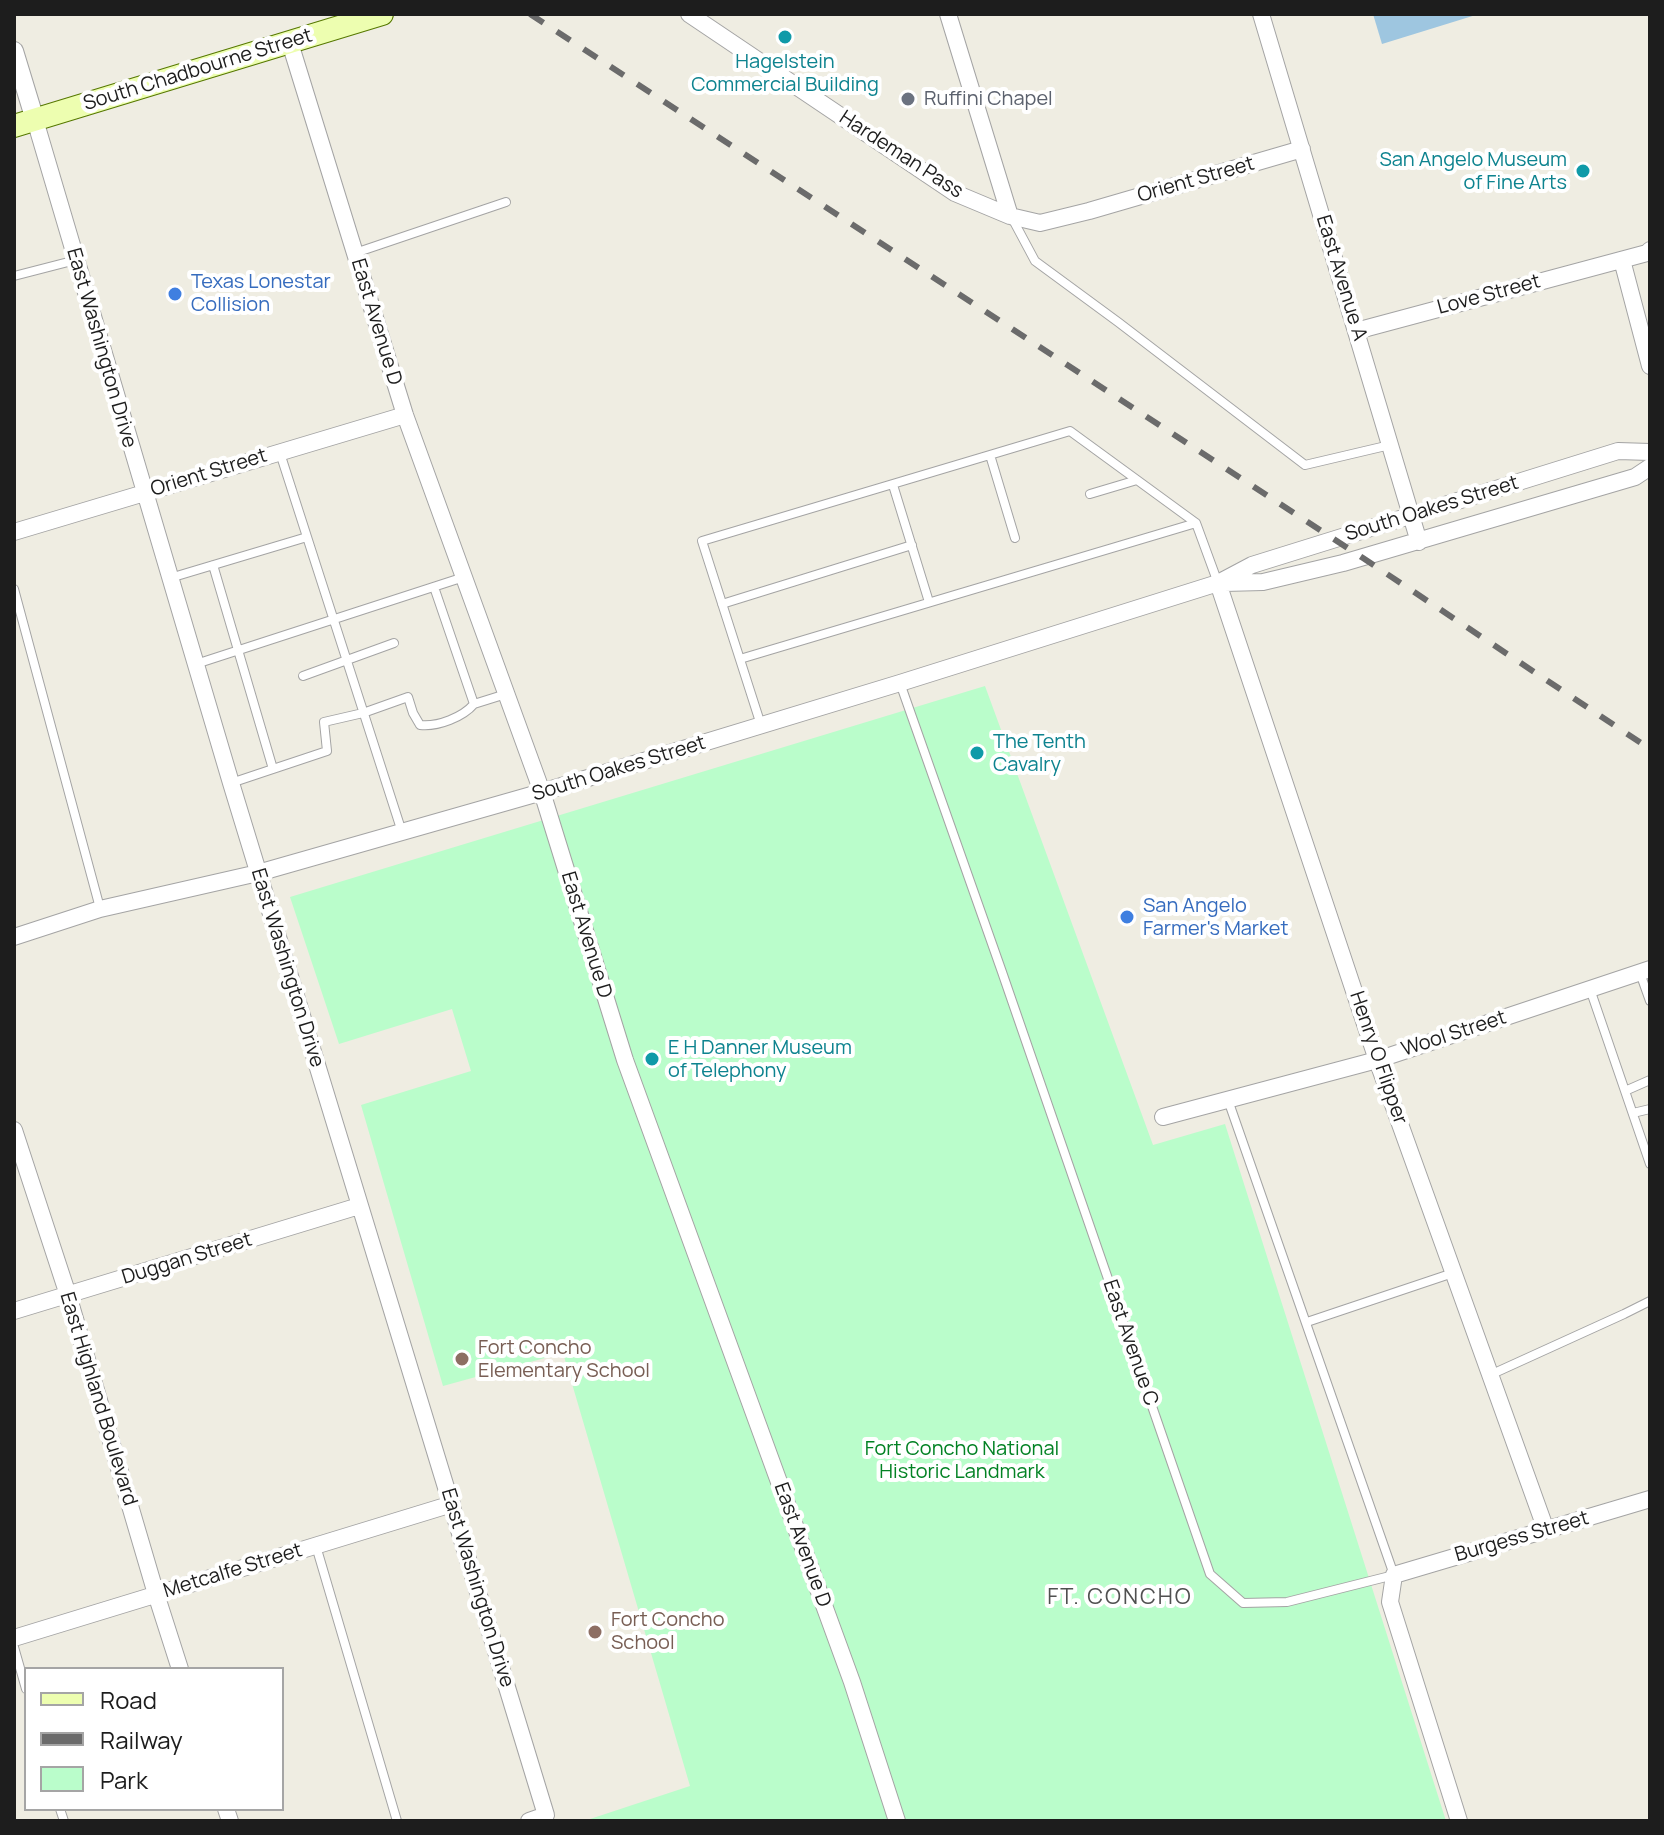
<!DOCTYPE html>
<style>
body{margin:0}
#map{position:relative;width:1664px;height:1835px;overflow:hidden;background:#efede2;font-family:Manrope,sans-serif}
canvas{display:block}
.frame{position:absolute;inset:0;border:16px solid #1d1d1d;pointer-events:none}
.legend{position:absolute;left:24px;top:1667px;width:260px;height:144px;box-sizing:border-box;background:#fff;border:2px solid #a5a5a5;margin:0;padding:10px 14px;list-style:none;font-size:24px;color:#1d1d1d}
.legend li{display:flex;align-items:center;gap:16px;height:40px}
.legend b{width:40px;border:2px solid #a5a5a5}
</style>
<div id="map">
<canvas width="1664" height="1835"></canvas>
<div class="frame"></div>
<ul class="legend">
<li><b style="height:10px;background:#edfeb0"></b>Road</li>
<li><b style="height:10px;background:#6b6b6b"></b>Railway</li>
<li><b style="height:22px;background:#bafdcb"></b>Park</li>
</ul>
</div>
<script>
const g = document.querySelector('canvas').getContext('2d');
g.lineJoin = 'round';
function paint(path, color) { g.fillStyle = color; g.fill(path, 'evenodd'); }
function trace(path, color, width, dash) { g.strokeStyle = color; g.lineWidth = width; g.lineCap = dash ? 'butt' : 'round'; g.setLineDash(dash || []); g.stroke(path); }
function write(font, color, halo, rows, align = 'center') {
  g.font = font + ' Manrope,sans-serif'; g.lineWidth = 8; g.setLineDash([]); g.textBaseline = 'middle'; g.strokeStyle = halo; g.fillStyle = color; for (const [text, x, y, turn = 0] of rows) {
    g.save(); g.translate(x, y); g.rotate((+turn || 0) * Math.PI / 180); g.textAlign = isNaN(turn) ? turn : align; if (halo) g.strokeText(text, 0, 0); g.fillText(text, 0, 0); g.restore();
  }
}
const park = new Path2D(`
 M 985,686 L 1153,1145 L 1225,1124 L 1446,1821 L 584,1821 L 690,1786 L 563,1353 L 443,1386 L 361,1105 L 471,1071 L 452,1009 L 339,1044 L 290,897 Z`);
const water = new Path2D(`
 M 1373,14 L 1479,14 L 1382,44 Z`);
const service = new Path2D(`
 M 1012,218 L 1035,261 L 1118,322 L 1305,465 L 1390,445
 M 355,253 L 506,202
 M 14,276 L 76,260
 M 280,453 L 402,832
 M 990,455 L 1015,538
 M 893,485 L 929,602
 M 1090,494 L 1137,480
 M 213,565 L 273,769
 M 170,578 L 307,537
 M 14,589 L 100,908
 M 722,604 L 912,545
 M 740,659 L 1196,523
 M 196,664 L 464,577
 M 303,676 L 394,643
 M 900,683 L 1002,972 L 1210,1574 L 1243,1603 L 1287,1602 L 1394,1575 L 1228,1100
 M 474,704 L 506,694
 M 761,725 L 702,541 L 1070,431 L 1196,523 L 1218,583
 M 231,783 L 327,751 L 324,722 L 363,713 L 408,697 L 413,713 L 420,725 C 438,727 463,717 474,704 L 434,587
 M 1640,973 L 1650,1001
 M 1590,989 L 1625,1091 L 1650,1080
 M 1625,1091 L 1650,1164
 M 1633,1113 L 1650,1109
 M 1307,1322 L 1453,1273
 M 1490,1375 L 1624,1314 L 1650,1301
 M 316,1546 L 397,1821
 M 14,1647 L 26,1689
 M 60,1809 L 64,1821`);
const minor = new Path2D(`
 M 689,14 L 955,193 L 1010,216 L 1040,223 L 1089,211 L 1302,149
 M 948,14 L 1010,216
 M 1261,14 L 1419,542
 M 290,43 L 405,415 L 542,792 L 625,1060 L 852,1682 L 897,1821
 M 35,120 L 231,783 L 546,1815 L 529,1821
 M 1622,260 L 1650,366
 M 1356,331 L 1647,253 L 1650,250
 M 14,532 L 405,415
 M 1218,583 L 1377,1060 L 1546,1530
 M 1224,583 L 1263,582 L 1343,563 L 1635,477 L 1650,467
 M 14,937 L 100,909 L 258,873 L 542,792 L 900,683 L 1218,583 L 1252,565 L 1618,451 L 1650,452
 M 1163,1117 L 1377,1060 L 1650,969
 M 14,1130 L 68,1295 L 156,1594 L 180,1669
 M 14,1311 L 359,1206
 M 14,1638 L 452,1504
 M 226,1809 L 230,1821
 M 1459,1821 L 1390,1602 L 1394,1575 L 1650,1499`);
const tertiary = new Path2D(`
 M 14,51 L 35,120`);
const secondary = new Path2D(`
 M 14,126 L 382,14`);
const rail = new Path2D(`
 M 530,14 L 1363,558 L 1650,749`);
const markers = [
 [785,37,8,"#0f9aa8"],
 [908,99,8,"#6b7280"],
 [1583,171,8,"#0f9aa8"],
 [175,294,8,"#3f7fe0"],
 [977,753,8,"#0f9aa8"],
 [1127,917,8,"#3f7fe0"],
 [652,1059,8,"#0f9aa8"],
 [462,1359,8,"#8d6e63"],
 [595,1632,8,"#8d6e63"]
];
const cultureNames = [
 ["Hagelstein",785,62,"center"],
 ["Commercial Building",785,85,"center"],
 ["San Angelo Museum",1567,160,"right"],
 ["of Fine Arts",1567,183,"right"],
 ["The Tenth",993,742],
 ["Cavalry",993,765],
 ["E H Danner Museum",668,1048],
 ["of Telephony",668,1071]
];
const streetNames = [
 ["South Chadbourne Street",198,70,-17],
 ["Hardeman Pass",901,155,33],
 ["Orient Street",1196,180,-16],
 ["East Avenue A",1341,278,73],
 ["Love Street",1489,295,-15],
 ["East Avenue D",376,322,73],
 ["East Washington Drive",101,348,74],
 ["Orient Street",209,473,-17],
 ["South Oakes Street",1432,509,-17],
 ["South Oakes Street",619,769,-17],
 ["East Avenue D",586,935,73],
 ["East Washington Drive",287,968,73],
 ["Wool Street",1454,1034,-18],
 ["Henry O Flipper",1378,1058,71],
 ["Duggan Street",187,1259,-17],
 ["East Avenue C",1130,1343,71],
 ["East Highland Boulevard",98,1399,73],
 ["Burgess Street",1522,1537,-16],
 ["East Avenue D",802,1545,70],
 ["Metcalfe Street",233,1571,-17],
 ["East Washington Drive",477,1588,73]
];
const worshipNames = [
 ["Ruffini Chapel",924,99]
];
const shopNames = [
 ["Texas Lonestar",191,282],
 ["Collision",191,305],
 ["San Angelo",1143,906],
 ["Farmer's Market",1143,929]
];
const educationNames = [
 ["Fort Concho",478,1348],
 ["Elementary School",478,1371],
 ["Fort Concho",611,1620],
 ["School",611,1643]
];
const parkNames = [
 ["Fort Concho National",962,1449],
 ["Historic Landmark",962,1472]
];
const neighbourhoodNames = [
 ["FT. CONCHO",1120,1598]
];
paint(park, '#bafdcb');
paint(water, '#9ec6e0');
trace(service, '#a4a4a4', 10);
trace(minor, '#a4a4a4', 18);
trace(tertiary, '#a4a4a4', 20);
trace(secondary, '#567800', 24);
trace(service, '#fff', 8);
trace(minor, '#fff', 16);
trace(tertiary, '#fff', 18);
trace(secondary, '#edfeb0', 22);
trace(rail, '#6b6b6b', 6, [16, 16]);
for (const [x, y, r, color] of markers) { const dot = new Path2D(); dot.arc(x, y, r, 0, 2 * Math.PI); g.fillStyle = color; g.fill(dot); trace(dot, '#fff', 3); }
write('20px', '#0d838f', '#fff', cultureNames, 'left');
write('20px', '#1d1d1d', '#fff', streetNames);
write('20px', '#5b616d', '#fff', worshipNames, 'left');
write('20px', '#366cbe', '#fff', shopNames, 'left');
write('20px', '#785e54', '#fff', educationNames, 'left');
write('20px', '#038224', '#fff', parkNames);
g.letterSpacing = '2px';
write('22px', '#505050', '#fff', neighbourhoodNames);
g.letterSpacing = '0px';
</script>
